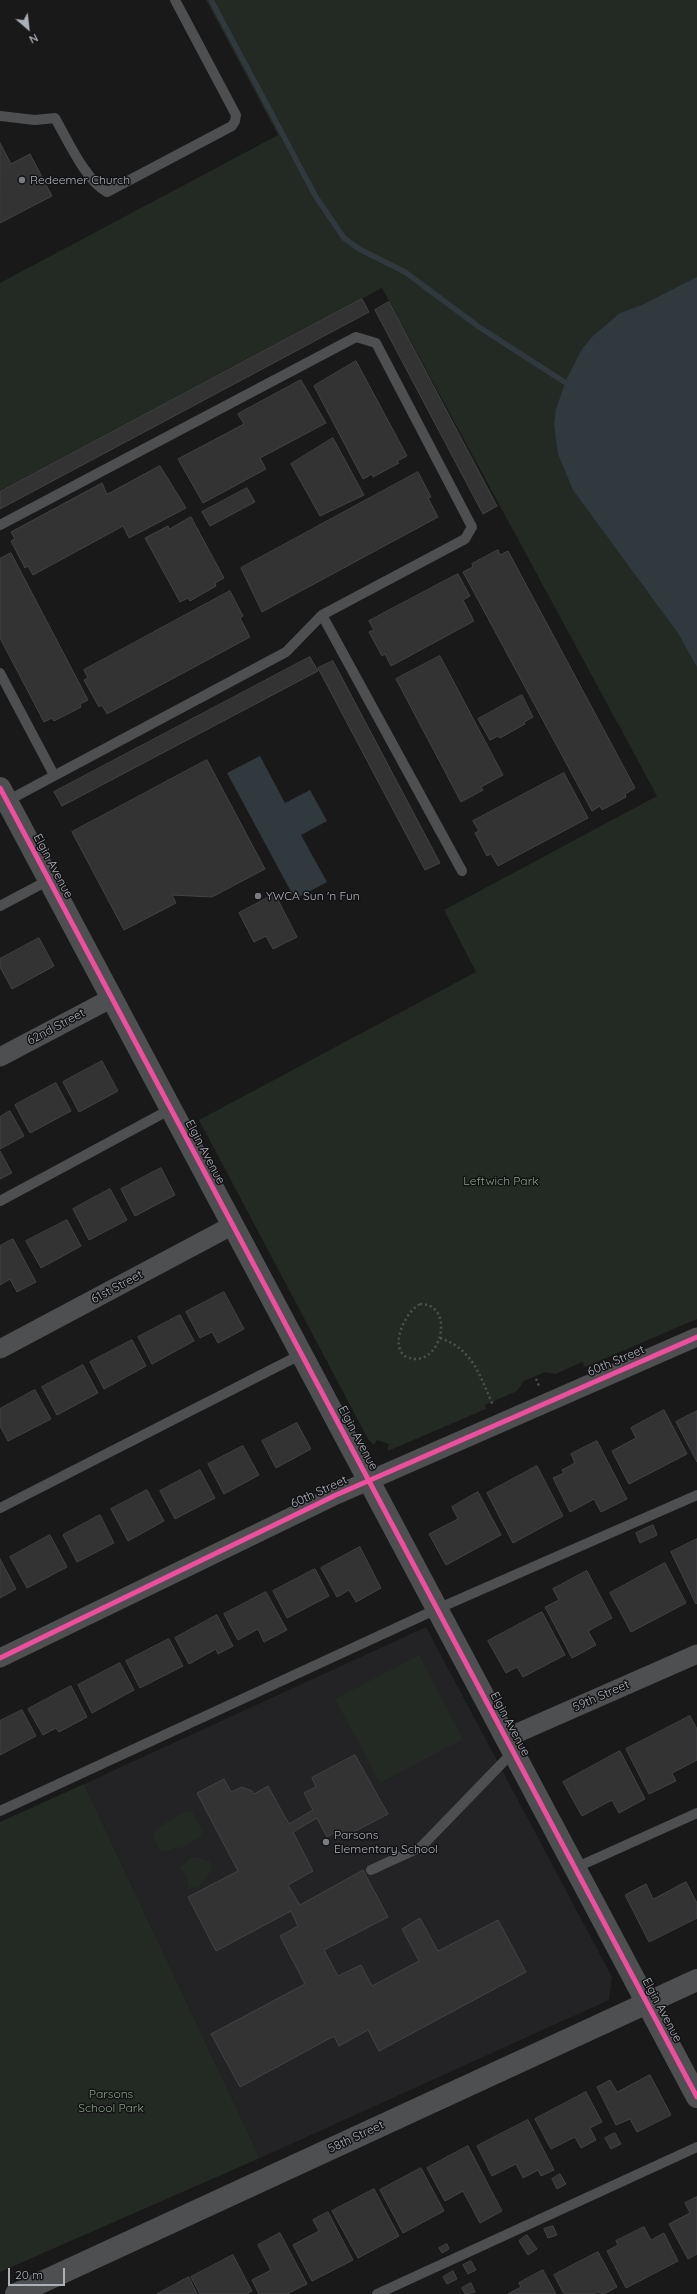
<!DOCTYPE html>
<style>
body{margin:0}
#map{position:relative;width:697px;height:2294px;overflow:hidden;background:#191919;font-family:Quicksand,sans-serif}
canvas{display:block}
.north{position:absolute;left:8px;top:8px;width:40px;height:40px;-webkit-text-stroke:3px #131315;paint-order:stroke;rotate:152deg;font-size:11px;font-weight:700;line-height:16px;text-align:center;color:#acb1b8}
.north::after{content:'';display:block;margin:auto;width:14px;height:18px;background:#acb1b8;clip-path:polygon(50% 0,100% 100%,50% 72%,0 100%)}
.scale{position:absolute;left:8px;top:2268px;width:57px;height:18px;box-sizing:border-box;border:2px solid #acb1b8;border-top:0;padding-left:5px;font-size:12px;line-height:14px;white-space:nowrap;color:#acb1b8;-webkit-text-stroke:3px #131315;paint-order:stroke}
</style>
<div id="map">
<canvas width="697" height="2294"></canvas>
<div class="north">N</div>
<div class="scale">20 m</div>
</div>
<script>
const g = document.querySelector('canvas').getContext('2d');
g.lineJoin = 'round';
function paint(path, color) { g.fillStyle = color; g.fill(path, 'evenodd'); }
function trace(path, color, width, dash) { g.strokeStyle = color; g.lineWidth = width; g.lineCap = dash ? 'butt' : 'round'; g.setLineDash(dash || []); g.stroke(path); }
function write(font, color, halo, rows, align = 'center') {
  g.font = font + ' Quicksand,sans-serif'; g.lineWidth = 3; g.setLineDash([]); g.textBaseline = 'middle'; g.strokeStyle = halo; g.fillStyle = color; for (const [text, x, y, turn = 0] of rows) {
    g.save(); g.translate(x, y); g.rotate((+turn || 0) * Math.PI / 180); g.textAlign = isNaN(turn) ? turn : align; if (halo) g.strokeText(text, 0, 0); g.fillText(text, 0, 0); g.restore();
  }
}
const built = new Path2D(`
 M 426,1627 L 612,1977 L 609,2000 L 260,2158 L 84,1784 Z`);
const green = new Path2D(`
 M 206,0 L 697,0 L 697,1319 L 585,1367 L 582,1362 L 556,1374 L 545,1372 L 524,1381 L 517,1391 L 485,1405 L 486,1409 L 390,1450 L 387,1450 L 389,1444 L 377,1440 L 374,1445 L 368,1439 L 199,1120 L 476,972 L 444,910 L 657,796 L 382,288 L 0,491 L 0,283 L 278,135 Z
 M 419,1655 L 463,1739 L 380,1783 L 335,1699 Z
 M 84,1784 L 260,2158 L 0,2272 L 0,1822 Z
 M 186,1811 L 192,1812 L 203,1831 L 199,1838 L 179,1849 L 176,1847 L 167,1851 L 160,1851 L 153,1836 L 156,1830 L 167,1822 Z
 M 196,1857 L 209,1861 L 213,1869 L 198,1888 L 188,1887 L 186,1876 L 180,1868 L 191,1858 Z`);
const water = new Path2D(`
 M 697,277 L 697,667 L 678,633 L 573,490 L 558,454 L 554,424 L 556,409 L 567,378 L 582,349 L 593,336 L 620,313 L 642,305 Z
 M 260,756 L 285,803 L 310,790 L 327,821 L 301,835 L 327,882 L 295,899 L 227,773 Z`);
const stream = new Path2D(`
 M 211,0 L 316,197 L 344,238 L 359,249 L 405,272 L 479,327 L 566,383`);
const building = new Path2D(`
 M 0,143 L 11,164 L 30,154 L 52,196 L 0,223 Z
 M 362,299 L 369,312 L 0,509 L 0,492 Z
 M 389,302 L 497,506 L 483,514 L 375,310 Z
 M 356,361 L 407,456 L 397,461 L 399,463 L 373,477 L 372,474 L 363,479 L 314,386 Z
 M 301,380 L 326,423 L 260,458 L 266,469 L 203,503 L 178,459 L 244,424 L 238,414 Z
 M 333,438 L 364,495 L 320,516 L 291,464 Z
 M 160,466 L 186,508 L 129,538 L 123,526 L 33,575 L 28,566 L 25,568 L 11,541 L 15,539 L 11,532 L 102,483 L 107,494 Z
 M 418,472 L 431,497 L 428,498 L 438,517 L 262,612 L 241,568 Z
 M 247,488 L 255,502 L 210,526 L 202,512 Z
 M 191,517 L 224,578 L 215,583 L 216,586 L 190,601 L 188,598 L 180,602 L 145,538 L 168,526 L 169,529 Z
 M 498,550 L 500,555 L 508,551 L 635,788 L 625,794 L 626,797 L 602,810 L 600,806 L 592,811 L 463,572 L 473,567 L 472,564 Z
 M 11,553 L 88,700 L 80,704 L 81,707 L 54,721 L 52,718 L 44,722 L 0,638 L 0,559 Z
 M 458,574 L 470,596 L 463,600 L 474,621 L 391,666 L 385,654 L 382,656 L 369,632 L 374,630 L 369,621 Z
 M 230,591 L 243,616 L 240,618 L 250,637 L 107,714 L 102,705 L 99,707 L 84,680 L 88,678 L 84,670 Z
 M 440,656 L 503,775 L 481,787 L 483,790 L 461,802 L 396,679 Z
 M 310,657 L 318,671 L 62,806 L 54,792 Z
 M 333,661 L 440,863 L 425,870 L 318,668 Z
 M 522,695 L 533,717 L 524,722 L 525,724 L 500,738 L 498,736 L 490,740 L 478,719 Z
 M 207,760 L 265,869 L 212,897 L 172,895 L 176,903 L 124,930 L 72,832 Z
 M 564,773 L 588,818 L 498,866 L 491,854 L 487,856 L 475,833 L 479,831 L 473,821 Z
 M 275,894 L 297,937 L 273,949 L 266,936 L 254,942 L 239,913 Z
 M 39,938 L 54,966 L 12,989 L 0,967 L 0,959 Z
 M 102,1061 L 118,1091 L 79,1112 L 63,1082 Z
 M 56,1083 L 71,1111 L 30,1133 L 15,1105 Z
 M 10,1111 L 24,1136 L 0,1149 L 0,1117 Z
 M 0,1151 L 12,1173 L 0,1179 Z
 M 161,1168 L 175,1195 L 135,1216 L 121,1189 Z
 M 110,1189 L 127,1220 L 89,1240 L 73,1209 Z
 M 67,1220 L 81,1246 L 41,1268 L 26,1241 Z
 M 13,1239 L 36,1282 L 17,1292 L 10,1279 L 0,1285 L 0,1246 Z
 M 224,1292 L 244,1329 L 218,1343 L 212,1332 L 200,1338 L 186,1312 Z
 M 180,1315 L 194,1341 L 152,1364 L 138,1337 Z
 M 132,1340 L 146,1366 L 104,1389 L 90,1362 Z
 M 83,1365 L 98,1393 L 57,1415 L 42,1387 Z
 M 35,1390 L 51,1419 L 8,1441 L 0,1426 L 0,1409 Z
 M 664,1410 L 687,1454 L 629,1484 L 612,1451 L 636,1438 L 631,1428 Z
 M 697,1411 L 697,1462 L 676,1422 Z
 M 297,1423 L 311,1449 L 276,1468 L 262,1441 Z
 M 597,1441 L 627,1499 L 601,1512 L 594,1499 L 570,1512 L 553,1478 L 564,1473 L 562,1470 L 575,1463 L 571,1454 Z
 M 243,1446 L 259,1475 L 224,1494 L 208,1464 Z
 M 537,1466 L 563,1516 L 513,1543 L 487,1493 Z
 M 200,1470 L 215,1498 L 175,1519 L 160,1491 Z
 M 147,1490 L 164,1521 L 128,1541 L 111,1509 Z
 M 478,1492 L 501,1535 L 446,1565 L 429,1534 L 458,1519 L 452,1507 Z
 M 100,1515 L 114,1543 L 77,1562 L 63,1535 Z
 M 653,1525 L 657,1535 L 640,1543 L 636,1533 Z
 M 50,1535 L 67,1567 L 27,1588 L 10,1557 Z
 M 697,1539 L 697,1603 L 696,1604 L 671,1552 Z
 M 360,1547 L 381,1588 L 356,1602 L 349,1590 L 337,1597 L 321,1568 Z
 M 0,1559 L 16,1589 L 0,1598 Z
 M 665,1563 L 686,1603 L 631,1632 L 610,1593 Z
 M 315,1569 L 329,1596 L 287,1618 L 273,1591 Z
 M 587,1571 L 612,1618 L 588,1631 L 596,1645 L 572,1658 L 545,1607 L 559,1600 L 553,1589 Z
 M 266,1592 L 287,1630 L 264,1642 L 258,1629 L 238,1640 L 224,1614 Z
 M 542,1612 L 565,1655 L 523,1677 L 517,1667 L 506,1673 L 488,1641 Z
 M 217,1615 L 233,1646 L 218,1654 L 216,1649 L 189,1664 L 175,1638 Z
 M 169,1639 L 183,1666 L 140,1688 L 126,1661 Z
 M 120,1663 L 134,1690 L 92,1713 L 78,1685 Z
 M 71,1686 L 87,1717 L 59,1732 L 56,1728 L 43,1735 L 28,1709 Z
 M 22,1710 L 36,1736 L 0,1755 L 0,1721 Z
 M 690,1716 L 697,1729 L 697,1760 L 672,1773 L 676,1781 L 649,1794 L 626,1749 Z
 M 620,1751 L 645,1799 L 619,1813 L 612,1800 L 582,1816 L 563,1782 Z
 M 355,1755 L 388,1814 L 344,1837 L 339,1830 L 327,1837 L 317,1818 L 293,1832 L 313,1871 L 288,1885 L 300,1905 L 363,1870 L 388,1917 L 324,1950 L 338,1976 L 361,1965 L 372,1986 L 419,1961 L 402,1929 L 420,1918 L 438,1951 L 498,1920 L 526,1972 L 379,2051 L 368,2030 L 339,2046 L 334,2036 L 240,2087 L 211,2034 L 305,1984 L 280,1936 L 298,1926 L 291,1911 L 216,1951 L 188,1897 L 238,1871 L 197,1793 L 224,1779 L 231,1792 L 242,1787 L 252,1791 L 254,1794 L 268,1786 L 289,1824 L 313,1810 L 304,1793 L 316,1787 L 312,1778 Z
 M 686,1882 L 697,1903 L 697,1918 L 649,1942 L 625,1895 L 646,1884 L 653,1899 Z
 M 650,2075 L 671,2115 L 637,2132 L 630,2119 L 616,2125 L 597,2087 L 610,2080 L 617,2092 Z
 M 586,2092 L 602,2122 L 590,2128 L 596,2140 L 581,2148 L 575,2137 L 551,2149 L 535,2119 Z
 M 528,2120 L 554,2170 L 541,2176 L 538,2170 L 523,2178 L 516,2164 L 492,2176 L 477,2146 Z
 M 615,2133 L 621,2144 L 611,2149 L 605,2138 Z
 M 468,2146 L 502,2211 L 480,2223 L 463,2191 L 445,2201 L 427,2168 Z
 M 421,2168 L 444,2211 L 403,2233 L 380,2190 Z
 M 560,2174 L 566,2184 L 557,2189 L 552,2179 Z
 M 374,2189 L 399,2236 L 358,2258 L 332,2211 Z
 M 697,2197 L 697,2254 L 688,2259 L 669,2224 L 690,2213 L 685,2203 Z
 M 328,2212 L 353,2260 L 312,2281 L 293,2245 L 319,2231 L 313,2220 Z
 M 553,2226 L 557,2235 L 548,2238 L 544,2229 Z
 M 644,2227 L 651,2240 L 664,2233 L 678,2261 L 626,2288 L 607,2251 L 618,2245 L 616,2241 Z
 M 280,2233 L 307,2284 L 287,2294 L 259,2294 L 252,2280 L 271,2270 L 258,2245 Z
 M 527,2235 L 537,2249 L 528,2255 L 519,2241 Z
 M 447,2244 L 449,2249 L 442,2253 L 439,2248 Z
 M 598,2252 L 617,2287 L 604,2294 L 597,2292 L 594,2294 L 564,2294 L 554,2275 Z
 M 233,2255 L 252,2291 L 247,2294 L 200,2294 L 191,2277 Z
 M 471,2261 L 476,2270 L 468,2274 L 463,2265 Z
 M 543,2270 L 556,2294 L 508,2294 L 521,2287 L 519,2283 Z
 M 453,2271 L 457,2279 L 447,2284 L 443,2277 Z
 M 189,2277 L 197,2294 L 157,2294 Z
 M 471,2283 L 475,2292 L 465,2294 L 462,2288 Z`);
const path = new Path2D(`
 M 420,1304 C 454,1304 443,1360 415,1359 C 385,1357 402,1314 420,1304 Z
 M 440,1338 C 474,1350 479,1375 493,1405
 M 536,1379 L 539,1386`);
const service = new Path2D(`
 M 0,116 L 35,120 L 55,118 C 67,139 86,181 107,192 L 232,126 L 235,121 L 236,115 L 175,0
 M 0,525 L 356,337 L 376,343 L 472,527 L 465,539 L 322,615 L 462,871
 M 0,673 L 54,775
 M 7,801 L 286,652 L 322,615
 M 0,906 L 49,880
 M 0,1201 L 171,1109
 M 0,1508 L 302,1354
 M 0,1811 L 437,1609 L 697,1495
 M 575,1868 L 697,1813
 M 371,1870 L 421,1847 L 513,1752
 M 377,2294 L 697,2147`);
const minor = new Path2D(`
 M 0,1057 L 112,998
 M 0,1349 L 233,1225
 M 0,1658 L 336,1495 L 697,1337
 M 506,1738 L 697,1654`);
const tertiary = new Path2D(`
 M 0,788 L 697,2097
 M 16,2294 L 697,1980`);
const cycleway = new Path2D(`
 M 0,788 L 697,2097
 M 0,1658 L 336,1495 L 697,1337`);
const markers = [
 [22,180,4,"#797c80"],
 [258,896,4,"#797c80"],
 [326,1842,4,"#797c80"]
];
const poiNames = [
 ["Redeemer Church",30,180],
 ["YWCA Sun 'n Fun",266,896],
 ["Parsons",334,1835],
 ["Elementary School",334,1849]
];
const streetNames = [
 ["Elgin Avenue",53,866,62],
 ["62nd Street",56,1027,-28],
 ["Elgin Avenue",205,1152,62],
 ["61st Street",117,1287,-28],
 ["60th Street",616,1361,-23],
 ["Elgin Avenue",358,1438,62],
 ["60th Street",319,1492,-25],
 ["59th Street",601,1696,-24],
 ["Elgin Avenue",510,1724,62],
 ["Elgin Avenue",662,2010,62],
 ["58th Street",356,2137,-25]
];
const parkNames = [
 ["Leftwich Park",501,1181],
 ["Parsons",111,2094],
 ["School Park",111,2108]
];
paint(built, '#232325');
paint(green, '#232923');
paint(water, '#30393d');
trace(stream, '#30393d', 5.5);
paint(building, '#333334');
trace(building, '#424345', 1);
trace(path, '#4f5052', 2.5, [2, 3]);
trace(service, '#4e4f51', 10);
trace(minor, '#4e4f51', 19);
trace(tertiary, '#4e4f51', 22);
trace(cycleway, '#ef4d9e', 5);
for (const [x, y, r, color] of markers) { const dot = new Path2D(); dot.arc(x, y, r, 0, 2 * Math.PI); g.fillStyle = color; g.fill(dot); trace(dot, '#131315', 1.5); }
write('12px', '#acb1b8', '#131315', poiNames, 'left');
write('12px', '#acb1b8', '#131315', streetNames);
write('12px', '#86a185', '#131315', parkNames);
</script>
